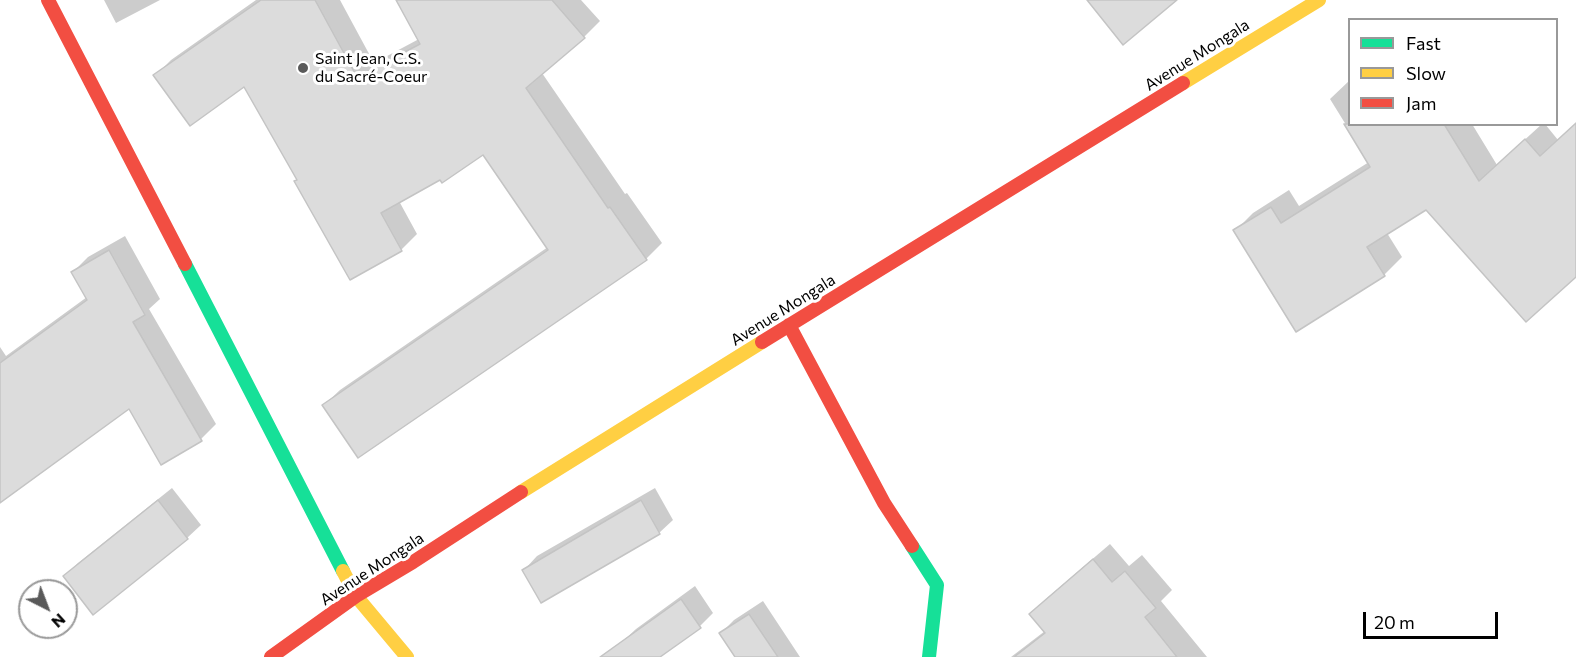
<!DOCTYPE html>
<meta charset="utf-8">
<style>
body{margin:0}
#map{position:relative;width:1576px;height:657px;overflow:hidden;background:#fff;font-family:Commissioner,sans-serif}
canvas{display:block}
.legend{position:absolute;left:1348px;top:18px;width:210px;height:108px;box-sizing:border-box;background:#fff;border:2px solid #999;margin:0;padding:8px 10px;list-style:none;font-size:18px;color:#000}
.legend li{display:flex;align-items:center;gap:12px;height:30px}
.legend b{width:30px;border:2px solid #999}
.north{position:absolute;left:18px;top:579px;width:60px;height:60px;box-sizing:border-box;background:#fff;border:2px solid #999;border-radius:50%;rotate:138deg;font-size:16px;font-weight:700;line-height:24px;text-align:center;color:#000}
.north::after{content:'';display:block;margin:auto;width:21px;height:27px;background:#595959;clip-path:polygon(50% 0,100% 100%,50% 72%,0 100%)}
.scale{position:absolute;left:1363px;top:612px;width:135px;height:27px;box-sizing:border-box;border:3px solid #000;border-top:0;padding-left:8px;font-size:18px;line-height:21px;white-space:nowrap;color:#000;-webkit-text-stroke:4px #fff;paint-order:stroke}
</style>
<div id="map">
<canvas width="1576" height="657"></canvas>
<ul class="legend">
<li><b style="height:8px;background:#16e098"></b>Fast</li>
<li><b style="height:8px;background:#ffcf43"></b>Slow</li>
<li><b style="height:8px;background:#f24e42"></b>Jam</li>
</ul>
<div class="north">N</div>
<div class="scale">20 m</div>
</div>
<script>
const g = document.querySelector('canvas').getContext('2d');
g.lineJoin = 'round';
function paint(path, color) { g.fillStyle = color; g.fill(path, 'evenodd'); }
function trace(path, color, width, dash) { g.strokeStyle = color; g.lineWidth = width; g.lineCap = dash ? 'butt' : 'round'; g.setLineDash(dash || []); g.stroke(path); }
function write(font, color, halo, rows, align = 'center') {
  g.font = font + ' Commissioner,sans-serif'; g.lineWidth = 6; g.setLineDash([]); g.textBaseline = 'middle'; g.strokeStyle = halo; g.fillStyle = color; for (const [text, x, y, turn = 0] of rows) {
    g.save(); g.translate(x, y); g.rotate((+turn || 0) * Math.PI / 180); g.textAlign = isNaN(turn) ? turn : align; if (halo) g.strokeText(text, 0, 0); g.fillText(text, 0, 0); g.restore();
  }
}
const shadow = new Path2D(`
 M 104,0 L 160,0 L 116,23 Z
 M 256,0 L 340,0 L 374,63 L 419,39 L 398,0 L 581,0 L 600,21 L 584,37 L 542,73 L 625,194 L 627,193 L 662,243 L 646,259 L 324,405 L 340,390 L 548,247 L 483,153 L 399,201 L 417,234 L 401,250 L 351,278 L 298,179 L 245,85 L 155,76 L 171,60 Z
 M 1350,80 L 1350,124 L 1472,124 L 1497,165 L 1542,124 L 1545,124 L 1558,140 L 1576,124 L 1576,275 L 1426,208 L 1387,233 L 1402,257 L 1384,275 L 1297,330 L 1235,231 L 1253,213 L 1289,190 L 1299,206 L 1369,162 L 1330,99 Z
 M 125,236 L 160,299 L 149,309 L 216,424 L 201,439 L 129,407 L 0,480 L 0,347 L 6,356 L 87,297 L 73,272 L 88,257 Z
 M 172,488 L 201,525 L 187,538 L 93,613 L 65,576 L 78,563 Z
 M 655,488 L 673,520 L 659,533 L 524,570 L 537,556 Z
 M 1110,544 L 1129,566 L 1142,555 L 1172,590 L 1161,601 L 1207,657 L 1011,657 L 1045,631 L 1031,614 L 1047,598 Z
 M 695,586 L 713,613 L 700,626 L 657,657 L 633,657 L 622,642 L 636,629 Z
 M 763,601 L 800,657 L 737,657 L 721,633 L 734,620 Z`);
const building = new Path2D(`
 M 261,0 L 315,0 L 357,77 L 420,44 L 396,0 L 552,0 L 585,38 L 526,88 L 608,208 L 610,207 L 647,260 L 358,458 L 322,405 L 548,250 L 483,155 L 442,183 L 440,180 L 381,213 L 402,251 L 350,280 L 294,181 L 297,180 L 244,87 L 190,126 L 153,75 Z
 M 1087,0 L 1177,0 L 1123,45 Z
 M 1576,123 L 1576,277 L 1526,322 L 1426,210 L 1367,247 L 1385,276 L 1296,332 L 1233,230 L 1271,207 L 1281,223 L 1370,167 L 1344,124 L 1444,124 L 1479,181 L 1525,139 L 1540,156 Z
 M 109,250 L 145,315 L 133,322 L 202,441 L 161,465 L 129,409 L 0,503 L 0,363 L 87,300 L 71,272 Z
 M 158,500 L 188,539 L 93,615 L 63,576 Z
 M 641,500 L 660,534 L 541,603 L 522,570 Z
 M 1093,559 L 1112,582 L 1125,571 L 1156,608 L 1145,617 L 1177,657 L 1014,657 L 1045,633 L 1029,614 Z
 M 681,599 L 701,628 L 660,657 L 600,657 Z
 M 749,614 L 778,657 L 735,657 L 719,633 Z`);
const fast = new Path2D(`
 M 185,264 L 343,571
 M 912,546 L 937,585 L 929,657`);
const slow = new Path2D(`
 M 1183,83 L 1319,0
 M 521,492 L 762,342
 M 343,571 L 356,596 L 407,657`);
const jam = new Path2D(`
 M 48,0 L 185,264
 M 789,325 L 884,503 L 912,546
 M 762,342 L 1183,83
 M 271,657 L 356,596 L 413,562 L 521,492`);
const markers = [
 [303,68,6,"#595959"]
];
const streetNames = [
 ["Avenue Mongala",1197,55,-32],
 ["Avenue Mongala",783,310,-32],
 ["Avenue Mongala",372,569,-33]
];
const poiNames = [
 ["Saint Jean, C.S.",315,59],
 ["du Sacré-Coeur",315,77]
];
paint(shadow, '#0003');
paint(building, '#dcdcdc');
trace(building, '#c4c4c4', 1.5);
trace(fast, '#16e098', 14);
trace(slow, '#ffcf43', 14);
trace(jam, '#f24e42', 14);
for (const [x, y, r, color] of markers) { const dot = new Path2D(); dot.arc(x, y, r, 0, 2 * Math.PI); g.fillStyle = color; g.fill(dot); trace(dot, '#fff', 2); }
write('16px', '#000', '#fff', streetNames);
write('16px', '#000', '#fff', poiNames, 'left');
</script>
